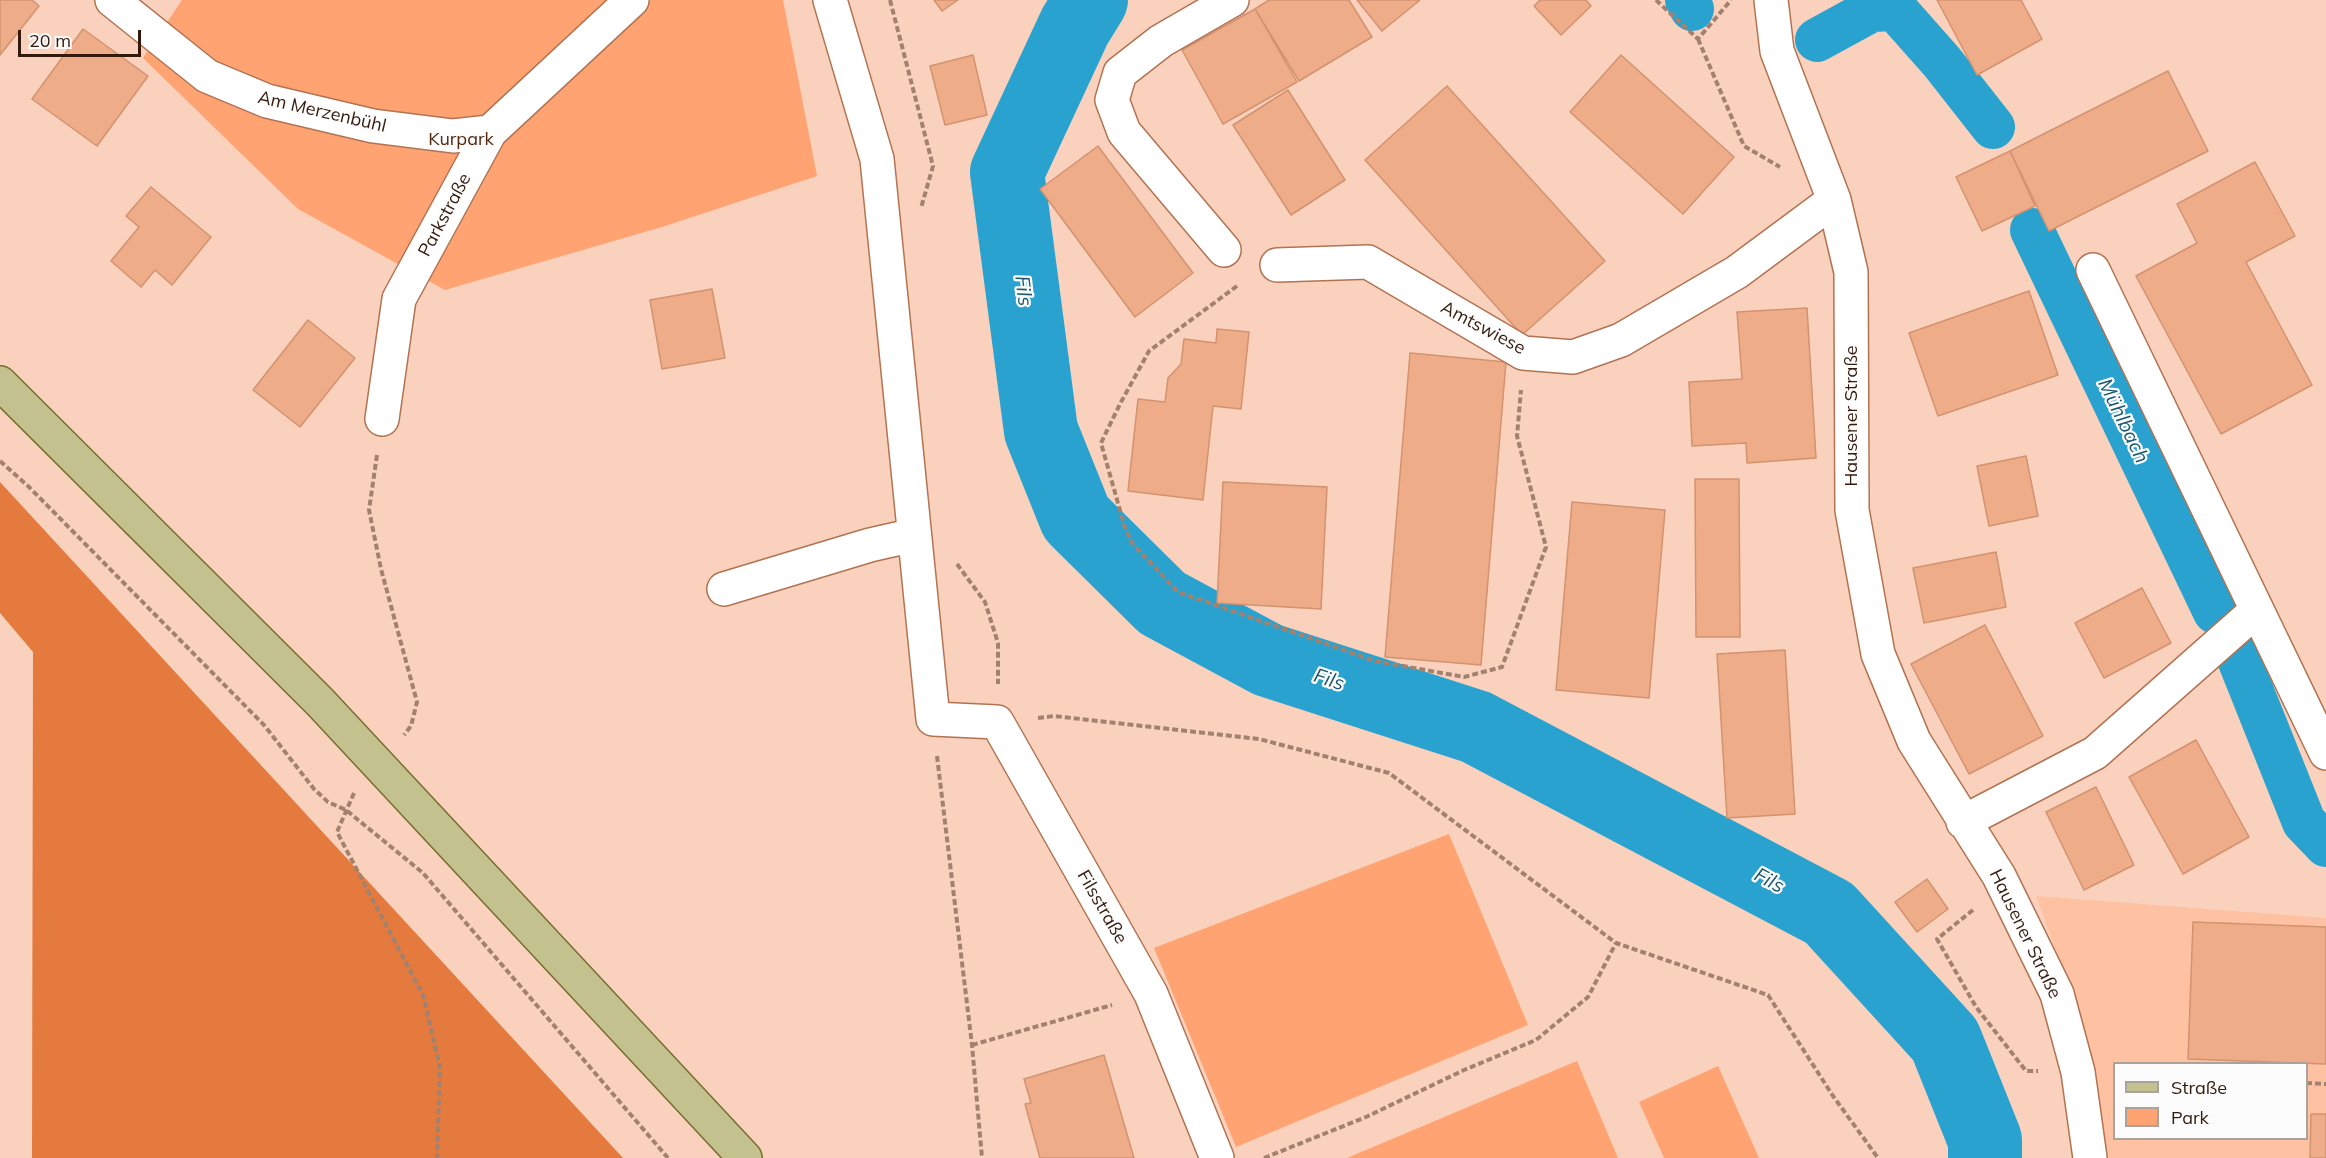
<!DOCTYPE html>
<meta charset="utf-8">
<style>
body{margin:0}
#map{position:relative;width:2326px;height:1158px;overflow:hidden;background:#fad1bc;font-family:Mulish,sans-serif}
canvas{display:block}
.legend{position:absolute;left:2113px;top:1062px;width:195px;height:78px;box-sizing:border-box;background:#fcfcfc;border:2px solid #aca29c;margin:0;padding:8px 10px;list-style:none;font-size:18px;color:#331a0d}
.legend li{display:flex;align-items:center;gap:12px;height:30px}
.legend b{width:30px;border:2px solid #aca29c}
.scale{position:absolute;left:18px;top:30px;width:123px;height:27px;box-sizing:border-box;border:3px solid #331a0d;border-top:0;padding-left:8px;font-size:18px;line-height:21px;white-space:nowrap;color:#331a0d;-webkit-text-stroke:4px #fcfcfc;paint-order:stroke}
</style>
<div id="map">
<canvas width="2326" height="1158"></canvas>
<ul class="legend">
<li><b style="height:8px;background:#c3c28e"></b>Straße</li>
<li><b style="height:16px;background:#ffa373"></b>Park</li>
</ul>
<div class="scale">20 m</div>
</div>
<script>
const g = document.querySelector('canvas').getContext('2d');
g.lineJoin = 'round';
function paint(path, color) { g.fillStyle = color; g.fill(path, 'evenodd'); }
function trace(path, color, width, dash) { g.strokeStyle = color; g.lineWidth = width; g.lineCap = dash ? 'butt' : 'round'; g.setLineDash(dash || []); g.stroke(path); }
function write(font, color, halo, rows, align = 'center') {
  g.font = font + ' Mulish,sans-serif'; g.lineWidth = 4.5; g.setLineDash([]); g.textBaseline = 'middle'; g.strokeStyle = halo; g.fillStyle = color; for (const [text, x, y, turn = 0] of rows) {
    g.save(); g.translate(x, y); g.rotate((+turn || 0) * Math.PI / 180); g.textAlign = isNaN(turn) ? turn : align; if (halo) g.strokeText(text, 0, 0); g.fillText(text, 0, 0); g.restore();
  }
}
const built = new Path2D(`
 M 2036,896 L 2326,918 L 2326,1158 L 2105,1158 L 2076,1006 ZM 2114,1064 L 2306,1064 L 2306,1138 L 2114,1138 Z`);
const green = new Path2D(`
 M 182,0 L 783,0 L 817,176 L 662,227 L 445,290 L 298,209 L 143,58 Z
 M 1449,834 L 1528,1025 L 1236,1147 L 1154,948 Z
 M 1577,1061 L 1618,1158 L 1347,1158 Z
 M 1718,1066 L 1759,1158 L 1664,1158 L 1639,1102 Z`);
const forest = new Path2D(`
 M 0,482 L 623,1158 L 32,1158 L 33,652 L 0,613 Z`);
const canal = new Path2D(`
 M 1687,0 L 1692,9
 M 1817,40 L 1872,10 L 1895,9 L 1942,62 L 1993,127
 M 2032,230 L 2215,612
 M 2237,654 L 2304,822 L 2326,845`);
const river = new Path2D(`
 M 1091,0 L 1075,26 L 1007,172 L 1041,431 L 1076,518 L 1162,603 L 1268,660 L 1476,727 L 1829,913 L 1945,1040 L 1985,1140 L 1985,1158`);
const building = new Path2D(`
 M 0,0 L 32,0 L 39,6 L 0,55 Z
 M 934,0 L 958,0 L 942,11 Z
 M 1269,0 L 1349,0 L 1372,37 L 1299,81 L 1255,9 Z
 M 1357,0 L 1420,0 L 1382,31 Z
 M 1540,0 L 1586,0 L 1591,6 L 1561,35 L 1534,6 Z
 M 1937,0 L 2021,0 L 2042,39 L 1977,75 Z
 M 1255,9 L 1297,82 L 1223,124 L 1182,50 Z
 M 83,29 L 148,76 L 97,146 L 32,99 Z
 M 973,55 L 987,115 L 945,125 L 930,66 Z
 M 1621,55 L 1734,157 L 1683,214 L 1570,112 Z
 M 2168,71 L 2208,151 L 2049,231 L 2010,151 Z
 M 1447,86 L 1605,261 L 1522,335 L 1365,160 Z
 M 1288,90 L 1345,180 L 1291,215 L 1233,125 Z
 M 1098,146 L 1193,273 L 1135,317 L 1040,189 Z
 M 2010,151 L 2035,206 L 1982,231 L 1956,177 Z
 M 2255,162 L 2295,236 L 2246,262 L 2312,385 L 2221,434 L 2136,276 L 2197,243 L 2177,204 Z
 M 151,187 L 211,237 L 172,285 L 155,270 L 141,287 L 111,261 L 139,227 L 126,216 Z
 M 712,289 L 725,358 L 662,369 L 650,300 Z
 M 2029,291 L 2058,375 L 1938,416 L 1909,333 Z
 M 1807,308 L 1816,458 L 1747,463 L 1746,443 L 1692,446 L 1689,382 L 1742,379 L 1737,312 Z
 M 308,320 L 355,358 L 300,427 L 253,390 Z
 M 1217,329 L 1249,332 L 1241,409 L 1213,406 L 1203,500 L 1128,491 L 1138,399 L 1165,402 L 1168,378 L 1181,364 L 1184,339 L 1216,343 Z
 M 1410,353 L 1506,362 L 1481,665 L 1385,657 Z
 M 2026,456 L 2038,516 L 1989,526 L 1977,466 Z
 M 1695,479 L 1739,479 L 1740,637 L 1696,637 Z
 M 1223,482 L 1327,487 L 1321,609 L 1217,603 Z
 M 1572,502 L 1665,510 L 1649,698 L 1556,690 Z
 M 1996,552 L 2006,607 L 1924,623 L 1913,568 Z
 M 2142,588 L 2171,643 L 2104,678 L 2075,623 Z
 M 1985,625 L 2043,736 L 1969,774 L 1911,664 Z
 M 1785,650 L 1795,814 L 1727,818 L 1717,654 Z
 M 2196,740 L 2249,837 L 2183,874 L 2129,777 Z
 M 2096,787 L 2134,865 L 2084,890 L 2046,812 Z
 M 1927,879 L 1948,909 L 1917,932 L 1895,902 Z
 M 2193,922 L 2326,927 L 2326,1064 L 2188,1059 Z
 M 1104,1055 L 1134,1158 L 1040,1158 L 1025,1104 L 1031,1103 L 1024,1079 Z
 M 2311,1114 L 2326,1114 L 2326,1158 L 2310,1158 Z`);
const path = new Path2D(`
 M 890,0 L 933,166 L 921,208
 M 1656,0 L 1698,39 L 1731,0
 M 1698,39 L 1744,146 L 1780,167
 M 1237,286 L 1149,351 L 1120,404 L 1101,443 L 1125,528 L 1132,543 L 1178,592 L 1375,661 L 1464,677 L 1502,667 L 1546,547 L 1517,436 L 1521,390
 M 377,455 L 369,510 L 381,569 L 417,702 L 411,726 L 404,735
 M 0,461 L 29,487 L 264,725 L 314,789 L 328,802 L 346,810 L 423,873 L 668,1158
 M 957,564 L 985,602 L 998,643 L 998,684
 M 1038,718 L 1054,716 L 1259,739 L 1389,773 L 1616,943 L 1768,995 L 1833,1096 L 1878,1158
 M 937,756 L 972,1045 L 982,1158
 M 354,793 L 337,832 L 423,995 L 440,1067 L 437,1158
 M 1973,910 L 1937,939 L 1976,1007 L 2026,1071 L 2038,1071
 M 972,1045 L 1112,1005
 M 2306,1083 L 2326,1084
 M 1264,1158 L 1366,1117 L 1464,1070 L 1536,1040 L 1588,997 L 1616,943`);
const minor = new Path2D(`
 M 112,0 L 207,76 L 267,101 L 373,126 L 453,136 L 490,132
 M 830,0 L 877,159 L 933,719 L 997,722 L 1151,994 L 1217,1158
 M 1771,0 L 1777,51 L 1834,200 L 1851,272 L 1852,510 L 1878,654 L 1914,741 L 1999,876 L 2057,994 L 2078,1072 L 2090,1158
 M 1224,250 L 1124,132 L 1112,100 L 1120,73 L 1161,41 L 1232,0
 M 1277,265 L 1368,262 L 1523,353 L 1573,357 L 1621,340 L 1737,272 L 1834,200
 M 2093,270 L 2326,753
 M 382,419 L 399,299 L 490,132 L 632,0
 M 724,589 L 870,545 L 914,535
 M 1963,822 L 2095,753 L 2257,610`);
const major = new Path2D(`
 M 0,383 L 320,702 L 745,1158`);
const streetNames = [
 ["Am Merzenbühl",322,112,13],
 ["Parkstraße",445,215,-62],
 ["Amtswiese",1483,328,28],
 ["Hausener Straße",1852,416,-90],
 ["Filsstraße",1102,907,60],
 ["Hausener Straße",2025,934,64]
];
const parkNames = [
 ["Kurpark",461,140]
];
const waterNames = [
 ["Fils",1023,291,83],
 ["Mühlbach",2123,421,64],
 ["Fils",1329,680,18],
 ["Fils",1769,881,28]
];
paint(built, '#fec2a2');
paint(green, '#ffa373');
paint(forest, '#e47a3d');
trace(canal, '#29a2cf', 44);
trace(river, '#29a2cf', 74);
paint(building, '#efac89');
trace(building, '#d39270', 1.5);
trace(minor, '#b17352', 36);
trace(major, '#776d30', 36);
trace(path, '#a3816f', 4, [6, 3]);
trace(minor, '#fff', 33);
trace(major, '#c3c28e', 33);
write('18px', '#331a0d', '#fcfcfc', streetNames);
write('18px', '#52280f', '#fcfcfc', parkNames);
write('italic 20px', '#1b5870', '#fcfcfc', waterNames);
</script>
